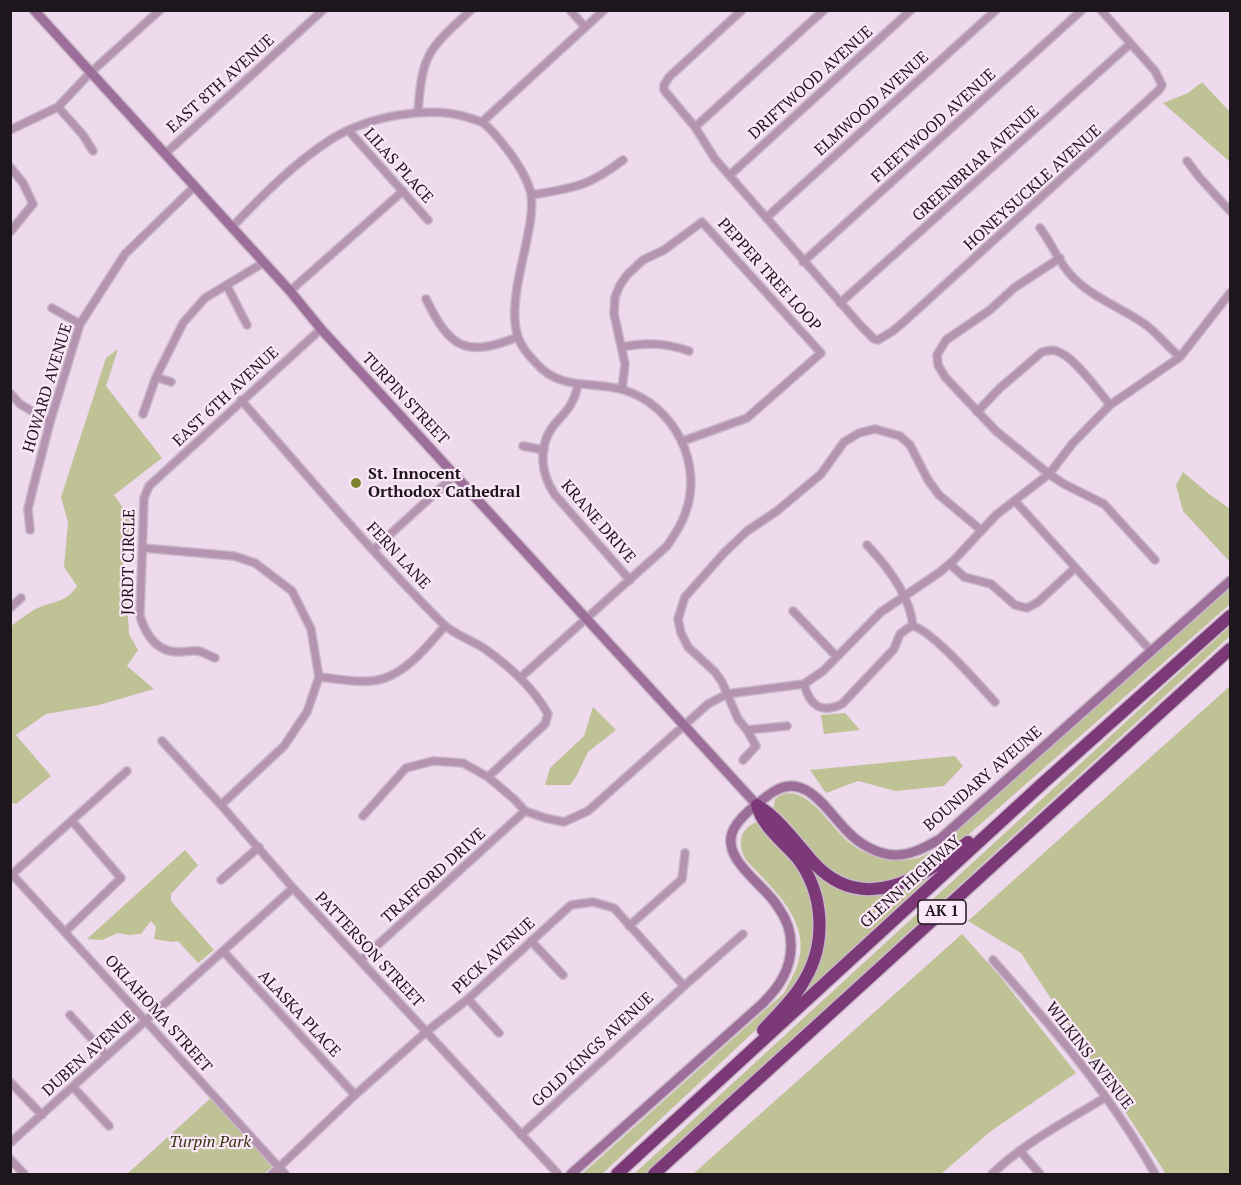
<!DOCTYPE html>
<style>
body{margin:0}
#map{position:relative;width:1241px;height:1185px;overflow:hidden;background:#eedaec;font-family:"PT Serif",serif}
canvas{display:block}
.frame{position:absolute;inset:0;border:12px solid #1d161c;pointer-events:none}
</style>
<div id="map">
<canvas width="1241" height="1185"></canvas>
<div class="frame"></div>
</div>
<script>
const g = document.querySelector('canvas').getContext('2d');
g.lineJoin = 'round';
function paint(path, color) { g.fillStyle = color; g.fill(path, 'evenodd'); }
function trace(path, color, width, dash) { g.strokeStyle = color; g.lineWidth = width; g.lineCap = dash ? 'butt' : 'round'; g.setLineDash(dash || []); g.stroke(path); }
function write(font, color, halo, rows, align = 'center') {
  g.font = font + ' "PT Serif",serif'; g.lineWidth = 4.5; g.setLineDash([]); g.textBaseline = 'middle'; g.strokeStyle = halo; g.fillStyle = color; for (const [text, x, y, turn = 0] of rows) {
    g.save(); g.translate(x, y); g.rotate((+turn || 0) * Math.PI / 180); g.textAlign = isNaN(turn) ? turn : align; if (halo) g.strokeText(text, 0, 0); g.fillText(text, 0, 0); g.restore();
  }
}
const green = new Path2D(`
 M 1202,82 L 1230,112 L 1230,162 L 1163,103 L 1188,93 Z
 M 118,349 L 106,386 L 162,458 L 114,495 L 131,519 L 120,580 L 127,601 L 129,634 L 138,650 L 127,666 L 154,689 L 99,705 L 46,714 L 16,735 L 51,776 L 16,804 L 10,802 L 11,626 C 20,620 30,611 40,607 C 57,600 65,603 77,586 L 64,567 L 68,522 L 61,497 L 106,358 Z
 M 1183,472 L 1209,494 L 1230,509 L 1229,561 L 1183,511 L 1176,485 Z
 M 1230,586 L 1230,604 L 959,843 C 918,872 868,907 822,865 C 805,848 789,828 773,810 L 775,799 C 804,776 830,829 851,844 C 869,857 892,863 914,859 C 924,857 934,850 943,844 Z
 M 1230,626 L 1230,636 L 646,1174 L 634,1174 Z
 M 1230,686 L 1230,1174 L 1166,1174 L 1021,953 L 968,921 Z
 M 593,707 L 616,730 L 588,752 L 576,777 L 570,785 L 545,785 L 550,768 L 584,736 Z
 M 845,713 L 860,730 L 824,734 L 821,715 Z
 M 955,756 L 963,766 L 944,786 L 896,791 L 858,781 L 826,793 L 810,770 Z
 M 757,822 L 762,825 C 774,839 788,852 797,868 C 830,925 812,963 776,1011 L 602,1174 L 582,1174 L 784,993 C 789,983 795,973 798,963 C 812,921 771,887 746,860 C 737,844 739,829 757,822 Z
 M 185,850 L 198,865 L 171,894 L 171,901 L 214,950 L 198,963 L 178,941 L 173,942 L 154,939 L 156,927 L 151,921 L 141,934 L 128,935 L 118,933 L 102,940 L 87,939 Z
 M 801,855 C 811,865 821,875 832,884 C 865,908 902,890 933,874 L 801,996 C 823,959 834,927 818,884 C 814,874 806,864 801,855 Z
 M 962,934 L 999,975 L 1076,1073 L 991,1131 L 941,1174 L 693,1174 Z
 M 212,1097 L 273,1166 L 264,1174 L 127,1174 Z`);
const street = new Path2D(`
 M 570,10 L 585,27
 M 742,10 L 669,77 L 664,85 L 664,90 L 695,127 L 715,159 L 861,326 L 874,339 L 878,340 L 893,331 L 907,319 L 1159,90 L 1162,85 L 1155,71 L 1101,10
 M 58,107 L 83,135 L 93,151
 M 418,113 C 422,53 428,50 471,10
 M 482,122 L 604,10
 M 695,127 L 824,10
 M 10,130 L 58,107 L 90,73 L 160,10
 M 349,131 L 428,220
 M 165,154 L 323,10
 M 1187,161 L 1200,178 L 1230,211
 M 10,167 L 23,183 L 33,204 L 10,232
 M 730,175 L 911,10
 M 531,195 C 573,188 588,187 623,160
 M 766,218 L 996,10
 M 232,227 C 262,196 293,164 330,140 C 368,116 428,105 470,118 C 474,120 479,120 483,123 C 493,130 502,143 510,153 C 519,166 527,178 531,193 C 533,207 531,220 528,234 C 523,263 508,308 518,337 C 521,346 529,356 536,363 C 561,392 593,380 624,390 C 675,406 704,465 685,514 C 681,526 674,536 667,546 L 520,678
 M 1040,228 C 1051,242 1058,261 1070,274 C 1091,298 1121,307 1146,325 C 1158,334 1168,347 1180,357
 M 1060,258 L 1014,288 L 990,310 L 946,340 L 937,355 L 938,365 L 945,377 L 996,431 L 1049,474 L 1064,484 L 1104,504 L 1155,560
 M 803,262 L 1082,10
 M 227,286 L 247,325
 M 290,291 L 403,191
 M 426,299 C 450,348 465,358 518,337
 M 840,303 L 1130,44
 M 52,308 L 80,324
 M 622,347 C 647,342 665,343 689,351
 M 156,377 L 171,382
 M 578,385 C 573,406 567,410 554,425 C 537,447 541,474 555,495 L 630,580
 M 622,389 L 625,364 L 614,314 L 615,297 L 620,285 L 627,275 L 643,260 L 664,250 L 702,222 L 821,353 L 747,418 L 683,441
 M 10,393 L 20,404 L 50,422
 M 241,400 C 307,475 372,553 442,623 C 454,635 472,640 485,649 C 509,666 534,689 548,714 L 545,724 L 488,777
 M 977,412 L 1000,388 L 1042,352 C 1049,350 1054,349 1061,353 C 1076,360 1099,391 1110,405
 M 143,414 L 156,377 L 183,323 L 205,298 L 263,263
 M 523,446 L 544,450
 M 1015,501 L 1152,652
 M 30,530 L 28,509 L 33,488 L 50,422 L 80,324 L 125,254 L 194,187
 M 867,545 C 888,567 910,595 913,626 C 934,632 979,685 995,702
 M 143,548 L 234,556 L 255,563 L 292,591 L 311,629 L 319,677 L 307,712 L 284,746 L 221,805
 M 373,550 L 455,475
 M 950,564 L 964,577 L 991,584 L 1015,605 L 1027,608 L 1038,602 L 1075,568
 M 10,608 L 21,598
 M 793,611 L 837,657
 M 215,658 C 210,656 203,652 198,651 C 192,650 185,652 179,652 C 157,652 146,636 140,616 L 144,498 L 149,486 L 321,329
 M 319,677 C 339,679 366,685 385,678 C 410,669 428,645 445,626
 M 804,684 C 810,706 821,714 842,704 L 894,649 L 900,634 L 908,628 L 913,626
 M 787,726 L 747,730 L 738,719 L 722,682 L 715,672 L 688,647 L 681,633 L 678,619 L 685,597 L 724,553 L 747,531 L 777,511 L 821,474 L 844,442 L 859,433 L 875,429 L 900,436 L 910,445 L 928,480 L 939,495 L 981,530
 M 162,741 L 221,805 L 293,888 L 558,1174
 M 743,760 L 756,746 L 747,730
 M 363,816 L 406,768 L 433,761 L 463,763 L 488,777 L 514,799 L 525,811 L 545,818 L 564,822 L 588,811 L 708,704 L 727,694 L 804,684 L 823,671 L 881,612 L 940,572 L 954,560 L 996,515 L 1049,474 L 1073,443 L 1110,405 L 1180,357 L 1230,293
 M 10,872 L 285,1174
 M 10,876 L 127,771
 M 221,880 L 259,847
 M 629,926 L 682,879 L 685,853
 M 65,932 L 121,878 L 72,821
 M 531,941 L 563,975
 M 223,951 L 355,1095
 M 361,960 L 525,811
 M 993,960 C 1053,1028 1111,1095 1155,1174
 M 468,999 L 499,1033
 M 70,1015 L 107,1056
 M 10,1082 L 42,1115
 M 73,1087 L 109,1126
 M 521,1135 L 684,986 L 743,934
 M 10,1143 L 293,888
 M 1020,1151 L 1040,1174
 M 10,1159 L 24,1174
 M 272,1174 L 355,1095 L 426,1032 L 468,999 L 571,905 L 593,902 L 614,908 L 684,986
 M 992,1174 C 1025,1142 1067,1121 1106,1097`);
const secondary = new Path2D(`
 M 34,10 L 290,291 L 321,329 L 757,805
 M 571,1174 L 762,1004 C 779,987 791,970 791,945 C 791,931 786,918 778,907 C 765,885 723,861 732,833 C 737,818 758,803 770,794 C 805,768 827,812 849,833 C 860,844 877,854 893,855 C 910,856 926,847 940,839 L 1230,581`);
const highway = new Path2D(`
 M 757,805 C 762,827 784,842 798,859 C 824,894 827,943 804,981 C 794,999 777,1015 763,1030
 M 758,806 C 778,817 798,845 813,862 C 862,916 922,879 968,842
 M 617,1174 L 1042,784 L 1230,616
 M 654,1174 L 1230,649`);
const markers = [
 [356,483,6,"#7e822d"]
];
const shields = [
 [942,912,48]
];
const shieldNames = [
 ["AK 1",942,912]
];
const streetNames = [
 ["DRIFTWOOD AVENUE",811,83,-42],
 ["EAST 8TH AVENUE",221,84,-42],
 ["ELMWOOD AVENUE",872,104,-42],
 ["FLEETWOOD AVENUE",934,126,-42],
 ["GREENBRIAR AVENUE",976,164,-42],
 ["LILAS PLACE",398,166,48],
 ["HONEYSUCKLE AVENUE",1033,188,-42],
 ["PEPPER TREE LOOP",769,275,48],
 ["HOWARD AVENUE",48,388,-73],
 ["EAST 6TH AVENUE",226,397,-43],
 ["TURPIN STREET",405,399,47],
 ["KRANE DRIVE",598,522,49],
 ["FERN LANE",398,556,47],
 ["JORDT CIRCLE",129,562,-89],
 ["BOUNDARY AVEUNE",983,779,-41],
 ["TRAFFORD DRIVE",434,876,-42],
 ["GLENN HIGHWAY",911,882,-42],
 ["PATTERSON STREET",369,950,47],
 ["PECK AVENUE",494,956,-42],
 ["OKLAHOMA STREET",158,1014,48],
 ["ALASKA PLACE",299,1014,47],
 ["GOLD KINGS AVENUE",593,1050,-43],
 ["DUBEN AVENUE",89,1054,-42],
 ["WILKINS AVENUE",1089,1056,52]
];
const poiNames = [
 ["St. Innocent",368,474],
 ["Orthodox Cathedral",368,492]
];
const parkNames = [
 ["Turpin Park",210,1142]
];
paint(green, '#bec295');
trace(street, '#c8b7c7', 10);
trace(secondary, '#c8b7c7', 12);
trace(highway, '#c8b7c7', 15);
trace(street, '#b494b1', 7);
trace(secondary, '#9d6e99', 9);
trace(highway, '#7b3978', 12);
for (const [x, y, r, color] of markers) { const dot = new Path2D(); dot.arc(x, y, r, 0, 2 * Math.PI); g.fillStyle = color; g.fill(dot); trace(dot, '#fce7f9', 2); }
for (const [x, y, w] of shields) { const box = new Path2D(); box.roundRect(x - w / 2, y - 12, w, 24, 4.5); g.fillStyle = '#fce7f9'; g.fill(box); trace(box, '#1d161c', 1.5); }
write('bold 15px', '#1d161c', null, shieldNames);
write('16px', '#1d161c', '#fce7f9', streetNames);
write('bold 16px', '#1d161c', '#fce7f9', poiNames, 'left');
write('italic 16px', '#33350f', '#fce7f9', parkNames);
</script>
